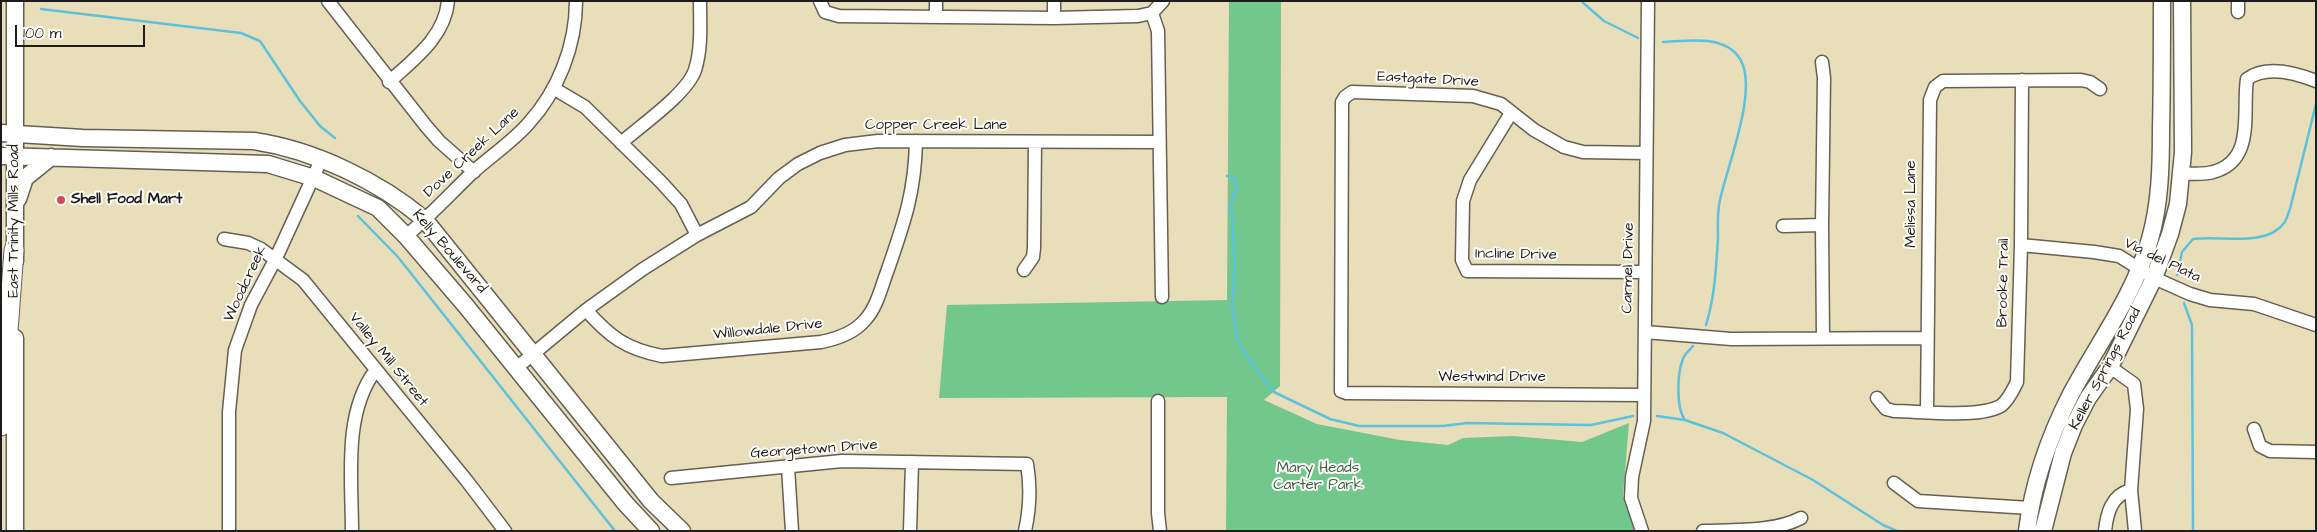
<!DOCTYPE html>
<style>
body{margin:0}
#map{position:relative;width:2317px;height:532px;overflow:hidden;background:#e9deba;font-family:"Architects Daughter",sans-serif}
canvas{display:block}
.frame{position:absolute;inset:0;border:2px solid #1c1c1c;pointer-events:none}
.scale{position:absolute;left:15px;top:25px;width:130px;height:22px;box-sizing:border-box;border:2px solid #1c1c1c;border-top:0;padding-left:6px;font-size:15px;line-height:18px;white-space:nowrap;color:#1c1c1c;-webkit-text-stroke:4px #fdfcf7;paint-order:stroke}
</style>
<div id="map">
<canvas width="2317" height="532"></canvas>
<div class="frame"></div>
<div class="scale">100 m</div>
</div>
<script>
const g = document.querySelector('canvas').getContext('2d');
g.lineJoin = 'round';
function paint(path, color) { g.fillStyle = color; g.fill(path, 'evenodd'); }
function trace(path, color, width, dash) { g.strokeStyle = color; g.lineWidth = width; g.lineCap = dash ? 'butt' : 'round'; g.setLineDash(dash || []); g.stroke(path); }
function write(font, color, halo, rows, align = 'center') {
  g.font = font + ' "Architects Daughter",sans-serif'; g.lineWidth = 4; g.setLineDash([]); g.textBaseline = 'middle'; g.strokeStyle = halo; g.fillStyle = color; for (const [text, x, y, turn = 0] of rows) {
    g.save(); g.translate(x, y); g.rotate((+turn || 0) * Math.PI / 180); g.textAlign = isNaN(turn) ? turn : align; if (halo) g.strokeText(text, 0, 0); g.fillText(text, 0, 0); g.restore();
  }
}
const green = new Path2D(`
 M 1229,1 L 1281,1 L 1280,386 L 1264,400 L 1317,424 L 1400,440 L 1448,445 L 1463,438 L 1513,436 L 1582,442 L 1629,423 L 1623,496 L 1635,531 L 1226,531 L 1227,397 L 939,398 L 947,305 L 1227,300 Z`);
const stream = new Path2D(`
 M 1581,1 L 1604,21 L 1638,38
 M 41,9 L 241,33 L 260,41 L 300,101 L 320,126 L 335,138
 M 1663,42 C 1687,41 1725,34 1740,59 C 1759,89 1727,166 1720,200 C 1717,212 1718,226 1718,238 C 1716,268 1715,296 1706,325
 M 1227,176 L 1231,176 L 1235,180 L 1237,189 L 1231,203 L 1235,264 L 1232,307 L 1238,342 L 1256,369 L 1274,392 L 1330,419 L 1359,426 L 1443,426 L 1467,423 L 1591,425 L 1633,416
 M 358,216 L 398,257 L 615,531
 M 2177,275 L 2182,252 L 2193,239 C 2219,235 2266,248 2284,223 C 2287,219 2288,213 2290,209 L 2316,104
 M 2184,303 L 2192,325 L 2193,531
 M 1657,416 L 1685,420 L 1723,433 L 1813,480 L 1883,525 L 1897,531
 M 1685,420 C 1676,408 1677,373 1683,359 C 1684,354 1690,350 1693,346`);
const minor = new Path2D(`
 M 328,1 L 426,126 L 439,141 L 474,172
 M 820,1 L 825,12 L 839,16 L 1054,18 L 1138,16 L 1152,13
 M 2238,1 L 2238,12
 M 1152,13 L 1158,31 L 1162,297
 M 1152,13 L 1163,1
 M 936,16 L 936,1
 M 1054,18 L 1054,1
 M 1822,62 L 1824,78 L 1822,225 L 1823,338
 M 389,82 C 413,60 445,37 448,1
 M 553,88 L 585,107 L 661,182 L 681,204 L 697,235
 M 1511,113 L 1470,180 L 1463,201 L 1462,260 L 1467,271 L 1645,272
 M 621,143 C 640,126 687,94 695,70 C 702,48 700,24 700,1
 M 2182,174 C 2192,173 2204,175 2213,172 C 2256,161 2242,111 2247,79 C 2266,65 2296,73 2316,81
 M 1783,226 L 1822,225
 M 406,236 C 430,216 451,193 473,172 C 491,156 512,142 528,124 C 558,91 576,46 576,1
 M 224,239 L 248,243 L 261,249 L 303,280 L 467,481 L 505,531
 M 2021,245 L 2094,252 L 2119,256 L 2154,278 L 2190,294 L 2210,300 L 2254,304 L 2316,325
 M 1024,270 L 1033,257 L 1034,248 L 1035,142
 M 586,310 C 610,337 626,349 662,356 L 821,342 C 836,339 854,333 865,320 C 877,307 881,288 887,272 C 904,223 915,193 916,141
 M 1645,332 L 1731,339 L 1926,338
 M 2110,367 L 2134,384 L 2137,409 L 2131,490 L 2135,531
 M 515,369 L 586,310 L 643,269 L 697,235 L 751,207 L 779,178 L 798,164 L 820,153 L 845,145 L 878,141 L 1159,142
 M 1644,395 L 1346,393 L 1341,391 L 1342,102 L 1345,97 L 1352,92 L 1473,96 L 1501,104 L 1534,130 L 1564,147 L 1583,152 L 1646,153
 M 1877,398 L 1886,409 L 1894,411 C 1919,411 1982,419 2002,405 C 2009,399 2013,390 2017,382 L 2021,245 L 2022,80
 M 1158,401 L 1158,513 L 1160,531
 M 1927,411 L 1930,100 L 1935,87 L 1943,81 L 2081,80 L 2090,82 L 2100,89
 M 2254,429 L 2260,446 L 2270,451 L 2316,452
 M 788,467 L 792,531
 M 671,478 L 842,461 L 1027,464 C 1031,487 1030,508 1025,531
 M 1894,483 L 1918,501 L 2030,508
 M 229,531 L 229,412 L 235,350 L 251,305 L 276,258 L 321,160
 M 352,531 C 352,479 343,414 375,371
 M 910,531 L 912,462
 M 1642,531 L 1631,498 L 1632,477 L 1644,421 L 1648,1
 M 1703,531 C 1735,530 1774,532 1801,518
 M 2105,531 C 2107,512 2112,495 2131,490`);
const major = new Path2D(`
 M 15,1 L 15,261
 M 1,133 L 83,138 L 254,141 C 314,150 379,181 425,220 L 651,501 L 682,531
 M 1,156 L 268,164 L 314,178 L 378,208 L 406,236 L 466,306 L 625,503 L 651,531
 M 18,199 L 25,178 L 51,157
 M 15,531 L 15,338
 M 2027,531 C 2033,483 2049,437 2071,394 C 2098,343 2134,296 2150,239 C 2160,204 2161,167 2161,130 C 2162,87 2162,44 2162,1
 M 2043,531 L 2063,453 L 2074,425 L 2088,398 L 2110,367 L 2154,278 L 2170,234 L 2178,204 L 2183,152 L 2182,1`);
const highway = new Path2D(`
 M 1,426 L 14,250`);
const markers = [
 [61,200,5,"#d1495b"]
];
const streetNames = [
 ["Eastgate Drive",1428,80,3],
 ["Copper Creek Lane",936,126],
 ["Dove Creek Lane",472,153,-43],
 ["Melissa Lane",1912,204,-90],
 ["East Trinity Mills Road",15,221,-90],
 ["Kelly Boulevard",449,252,49],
 ["Incline Drive",1516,255,1],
 ["Via del Plata",2162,261,26],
 ["Carmel Drive",1629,268,-89],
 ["Brooke Trail",2004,283,-89],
 ["Woodcreek",246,284,-65],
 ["Willowdale Drive",768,330,-6],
 ["Valley Mill Street",388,360,51],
 ["Keller Springs Road",2106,369,-62],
 ["Westwind Drive",1492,378],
 ["Georgetown Drive",814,450,-4]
];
const poiNames = [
 ["Shell Food Mart",71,200]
];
const parkNames = [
 ["Mary Heads",1318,469],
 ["Carter Park",1318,486]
];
paint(green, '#72c78c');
trace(stream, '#5ec1dc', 2.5);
trace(minor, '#646053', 15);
trace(major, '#646053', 19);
trace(highway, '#646053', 21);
trace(minor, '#fff', 12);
trace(major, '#fff', 16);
trace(highway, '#fff', 19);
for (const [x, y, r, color] of markers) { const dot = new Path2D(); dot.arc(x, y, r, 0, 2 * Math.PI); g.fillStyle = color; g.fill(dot); trace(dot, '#fdfcf7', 2); }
write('15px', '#1c1c1c', '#fdfcf7', streetNames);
write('bold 15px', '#1c1c1c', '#fdfcf7', poiNames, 'left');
write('15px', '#3e6049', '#fdfcf7', parkNames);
</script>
